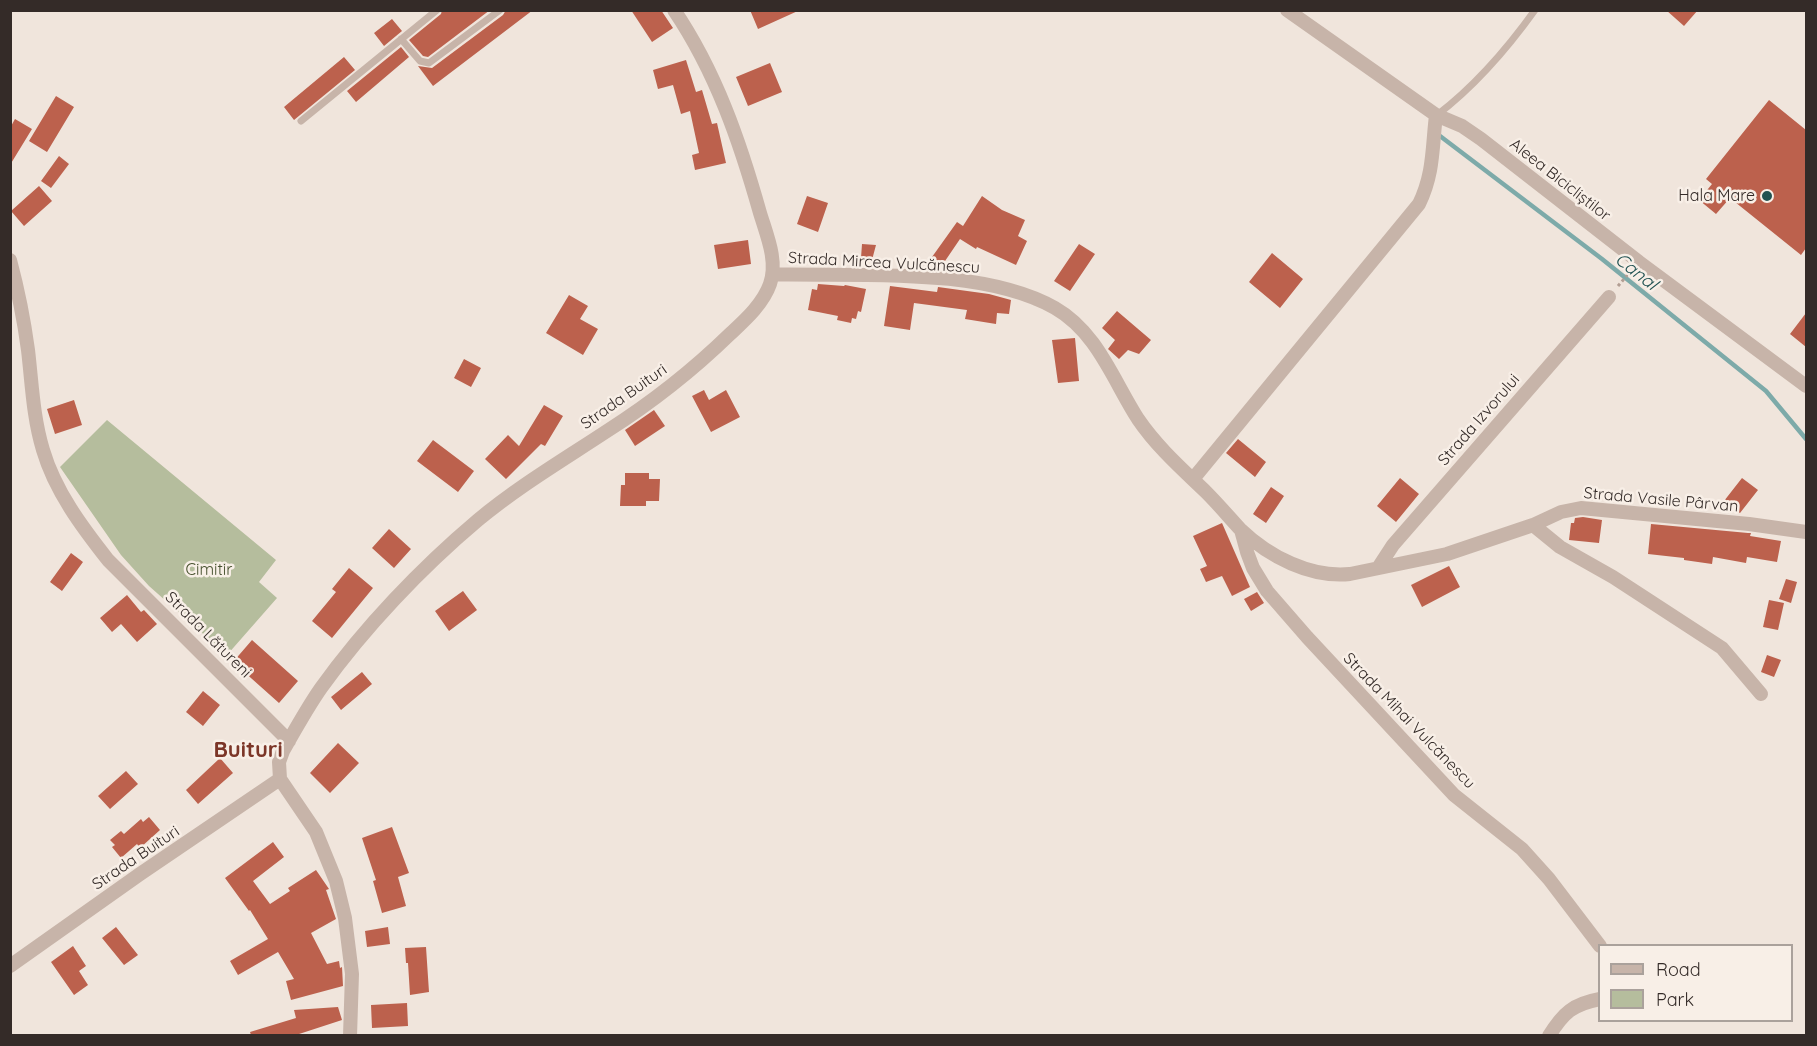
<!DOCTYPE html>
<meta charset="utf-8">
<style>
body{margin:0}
#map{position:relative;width:1817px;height:1046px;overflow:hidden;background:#f0e5dc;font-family:Quicksand,sans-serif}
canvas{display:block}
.frame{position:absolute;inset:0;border:12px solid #342b28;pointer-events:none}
.legend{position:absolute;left:1598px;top:944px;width:195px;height:78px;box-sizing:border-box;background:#f8efe7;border:2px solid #aaa19b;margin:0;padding:8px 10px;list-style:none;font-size:18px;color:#342b28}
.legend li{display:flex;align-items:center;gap:12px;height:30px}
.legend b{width:30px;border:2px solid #aaa19b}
</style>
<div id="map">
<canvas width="1817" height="1046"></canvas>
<div class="frame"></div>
<ul class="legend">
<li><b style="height:8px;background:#c7b4a9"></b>Road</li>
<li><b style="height:16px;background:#b5bd9d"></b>Park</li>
</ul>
</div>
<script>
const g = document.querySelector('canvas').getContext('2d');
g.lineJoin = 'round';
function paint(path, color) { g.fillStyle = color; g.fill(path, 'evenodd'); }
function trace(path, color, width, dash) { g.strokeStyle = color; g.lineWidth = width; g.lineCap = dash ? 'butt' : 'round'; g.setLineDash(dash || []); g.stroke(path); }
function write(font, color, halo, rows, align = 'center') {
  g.font = font + ' Quicksand,sans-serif'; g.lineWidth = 5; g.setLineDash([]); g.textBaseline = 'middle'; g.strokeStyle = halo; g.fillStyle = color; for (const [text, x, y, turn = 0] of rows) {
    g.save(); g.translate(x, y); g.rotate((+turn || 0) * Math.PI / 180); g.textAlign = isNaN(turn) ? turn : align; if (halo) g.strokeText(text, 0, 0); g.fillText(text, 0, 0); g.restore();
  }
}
const green = new Path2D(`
 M 107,420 L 276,560 L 259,582 L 277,598 L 227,655 L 149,586 L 121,555 L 60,467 Z`);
const stream = new Path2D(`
 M 1440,136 L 1602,259 L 1766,391 L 1806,439`);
const building = new Path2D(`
 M 442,10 L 490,10 L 428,57 L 423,56 L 409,40 L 441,14 Z
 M 506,10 L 533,10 L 433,86 L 418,66 L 432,68 L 503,15 Z
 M 631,10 L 661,10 L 673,28 L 652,42 Z
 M 750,10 L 800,10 L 758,29 Z
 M 1666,10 L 1698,10 L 1684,26 Z
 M 392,19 L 402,31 L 384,46 L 374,33 Z
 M 401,47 L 409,57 L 356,102 L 347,91 Z
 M 344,57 L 355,70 L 294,120 L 284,107 Z
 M 686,60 L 696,92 L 702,90 L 712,124 L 717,123 L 726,163 L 695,170 L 692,155 L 699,153 L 690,111 L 681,114 L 673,85 L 658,89 L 653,70 Z
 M 770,63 L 782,92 L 748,106 L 736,77 Z
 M 56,96 L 74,107 L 47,152 L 29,141 Z
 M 1769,100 L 1806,130 L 1806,248 L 1801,255 L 1730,198 L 1716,214 L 1699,200 L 1712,184 L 1706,179 Z
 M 15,119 L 32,129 L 10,165 L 10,128 Z
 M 59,156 L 69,164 L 51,188 L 41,181 Z
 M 39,186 L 52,201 L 24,226 L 11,211 Z
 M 807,196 L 828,203 L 818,232 L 797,224 Z
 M 982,196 L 1002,210 L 1025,220 L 1018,236 L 1027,241 L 1016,265 L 977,247 L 976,249 L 960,239 L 943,264 L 932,257 L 957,222 L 963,226 Z
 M 748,240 L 751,264 L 718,269 L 714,245 Z
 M 862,244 L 876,245 L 872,260 L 861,258 Z
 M 1079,244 L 1095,254 L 1070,291 L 1054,281 Z
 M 1272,253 L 1303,279 L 1280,308 L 1249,282 Z
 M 818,284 L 844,286 L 845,285 L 866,289 L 861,312 L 858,311 L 856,319 L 852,318 L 851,323 L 837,320 L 838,316 L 808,310 L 812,289 L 817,290 Z
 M 890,286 L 937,292 L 938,287 L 989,294 L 1011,300 L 1009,314 L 997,313 L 996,324 L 965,319 L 967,310 L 914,303 L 910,330 L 884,326 Z
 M 569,295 L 588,306 L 580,319 L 598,329 L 583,355 L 546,333 Z
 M 1117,311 L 1151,340 L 1139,354 L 1128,350 L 1119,359 L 1108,349 L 1115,340 L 1102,328 Z
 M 1806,313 L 1806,347 L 1790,334 Z
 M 1075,338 L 1079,381 L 1058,383 L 1052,340 Z
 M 464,359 L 481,368 L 471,387 L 454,378 Z
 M 704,390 L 709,400 L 726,390 L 740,417 L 711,432 L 692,396 Z
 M 74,400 L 82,425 L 55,434 L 47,409 Z
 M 544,405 L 563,416 L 545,446 L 541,444 L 506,479 L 485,459 L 508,435 L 519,446 Z
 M 654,410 L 665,426 L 635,446 L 625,430 Z
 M 1238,439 L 1266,462 L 1255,477 L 1226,453 Z
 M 433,440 L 474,471 L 458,492 L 417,461 Z
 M 625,473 L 649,473 L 649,479 L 660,479 L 659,501 L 646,501 L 646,506 L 620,506 L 621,485 L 625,485 Z
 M 1400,478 L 1419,494 L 1396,522 L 1377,506 Z
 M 1742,478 L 1758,490 L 1740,513 L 1724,501 Z
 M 1271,487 L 1284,496 L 1266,523 L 1253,514 Z
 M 1583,517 L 1602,520 L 1599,543 L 1569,540 L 1571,523 L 1574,523 L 1575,518 Z
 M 1222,523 L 1250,587 L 1232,596 L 1222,576 L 1206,582 L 1200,569 L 1207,566 L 1193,536 Z
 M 1651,524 L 1748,533 L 1751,533 L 1750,536 L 1781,541 L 1777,562 L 1747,557 L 1746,563 L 1713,557 L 1712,564 L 1684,560 L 1684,558 L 1648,554 Z
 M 389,529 L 411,549 L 394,568 L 372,548 Z
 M 71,553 L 83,562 L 62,591 L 50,582 Z
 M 1449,566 L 1460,587 L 1422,607 L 1411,585 Z
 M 349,568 L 373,588 L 332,638 L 312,621 L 336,592 L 332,589 Z
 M 1786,579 L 1797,582 L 1791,603 L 1779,599 Z
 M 463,591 L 477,610 L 449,631 L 435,611 Z
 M 1257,592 L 1264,603 L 1251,611 L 1244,599 Z
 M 127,595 L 141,612 L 144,610 L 157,624 L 137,642 L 121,624 L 112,632 L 100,618 Z
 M 1769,600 L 1784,603 L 1778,630 L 1763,627 Z
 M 252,640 L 298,681 L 279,703 L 233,662 Z
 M 1767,655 L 1781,660 L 1774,677 L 1761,672 Z
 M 362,672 L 372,684 L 341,710 L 331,697 Z
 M 203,691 L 220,705 L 203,726 L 186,712 Z
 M 338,743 L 359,763 L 330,793 L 310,773 Z
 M 220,758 L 233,773 L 198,804 L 186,790 Z
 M 126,771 L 138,784 L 110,809 L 98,796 Z
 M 149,817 L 160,830 L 140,848 L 137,844 L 121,858 L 112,847 L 115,845 L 110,840 L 121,831 L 124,834 L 141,819 L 143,822 Z
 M 392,827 L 409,873 L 398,877 L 406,906 L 382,913 L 373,881 L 376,880 L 362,838 Z
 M 273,842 L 284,857 L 253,881 L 270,904 L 290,891 L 288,888 L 316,870 L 329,889 L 326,890 L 336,919 L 311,933 L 327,964 L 339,961 L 340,968 L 342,967 L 343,986 L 291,1000 L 286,981 L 294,979 L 278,952 L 238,975 L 230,961 L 268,939 L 250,910 L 249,911 L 225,878 Z
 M 116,927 L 138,955 L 124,965 L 102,938 Z
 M 388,927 L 390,944 L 367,947 L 365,931 Z
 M 73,946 L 86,966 L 79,971 L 88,985 L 74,995 L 51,962 Z
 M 426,947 L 429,992 L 410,995 L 408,963 L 406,963 L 405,948 Z
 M 407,1003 L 408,1026 L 372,1028 L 371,1005 Z
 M 338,1007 L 342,1020 L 296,1035 L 251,1035 L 250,1032 L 296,1018 L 294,1010 Z`);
const path = new Path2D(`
 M 1618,286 L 1629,273`);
const lane = new Path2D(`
 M 401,39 L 420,61 L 429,63 L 500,10
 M 1437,115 C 1475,86 1507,49 1535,10
 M 301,121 L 437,10`);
const street = new Path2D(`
 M 1287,10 L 1436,115 L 1462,126 L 1481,139 L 1639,262 L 1806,386
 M 10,260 C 18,290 24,320 28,350 C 32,384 33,417 43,450 C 55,491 82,527 108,560 L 289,741
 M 773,274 C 856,277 981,266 1055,308 C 1097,332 1113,380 1138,419 C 1157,447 1182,469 1206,492 C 1218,504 1229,517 1240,529 C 1269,557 1311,578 1350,574 L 1447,554 L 1533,525 L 1561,512 L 1581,508 L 1749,524 L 1806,532
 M 1193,479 L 1419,204 C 1434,173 1432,148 1436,115
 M 1533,525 L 1560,547 L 1613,577 L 1722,648 L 1761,694
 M 1241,530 L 1247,552 L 1253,568 L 1267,591 L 1307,637 L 1454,795 L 1522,849 L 1549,879 L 1600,946
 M 1378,568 L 1393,545 L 1609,297
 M 10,966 L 140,874 L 280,779
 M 350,1036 L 352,974 L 345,918 L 336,881 L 316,832 L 280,779 L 279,762 L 283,751 C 295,730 307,708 321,688 C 364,628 421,568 478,520 C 519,486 563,460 607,431 C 651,403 693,370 730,334 C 745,320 763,304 770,284 C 778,261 767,236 760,213 C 740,142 716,72 674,10
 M 1549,1036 C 1563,1013 1573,1004 1600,999`);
const markers = [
 [1767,196,6,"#215252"]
];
const streetNames = [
 ["Aleea Bicicliștilor",1560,180,38],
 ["Strada Mircea Vulcănescu",884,263,3],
 ["Strada Buituri",624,397,-35],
 ["Strada Izvorului",1479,420,-49],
 ["Strada Vasile Pârvan",1661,500,5],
 ["Strada Lătureni",208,635,45],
 ["Strada Mihai Vulcănescu",1409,721,46],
 ["Strada Buituri",136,858,-34]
];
const poiNames = [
 ["Hala Mare",1755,196]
];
const parkNames = [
 ["Cimitir",209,570]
];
const waterNames = [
 ["Canal",1636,272,38]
];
const districtNames = [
 ["Buituri",248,750]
];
paint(green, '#b5bd9d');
trace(stream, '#7daaa9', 4.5);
paint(building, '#bc614d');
trace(path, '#b29e93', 3, [3, 3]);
trace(lane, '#c7b4a9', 7);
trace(street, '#c7b4a9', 14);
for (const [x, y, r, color] of markers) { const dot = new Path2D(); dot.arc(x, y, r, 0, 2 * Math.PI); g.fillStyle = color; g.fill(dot); trace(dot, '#f8efe7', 2); }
write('16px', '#342b28', '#f8efe7', streetNames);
write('16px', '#342b28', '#f8efe7', poiNames, 'right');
write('16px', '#46502e', '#f8efe7', parkNames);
write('italic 18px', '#215252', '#f8efe7', waterNames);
write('bold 22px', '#7c3628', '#f8efe7', districtNames);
</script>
